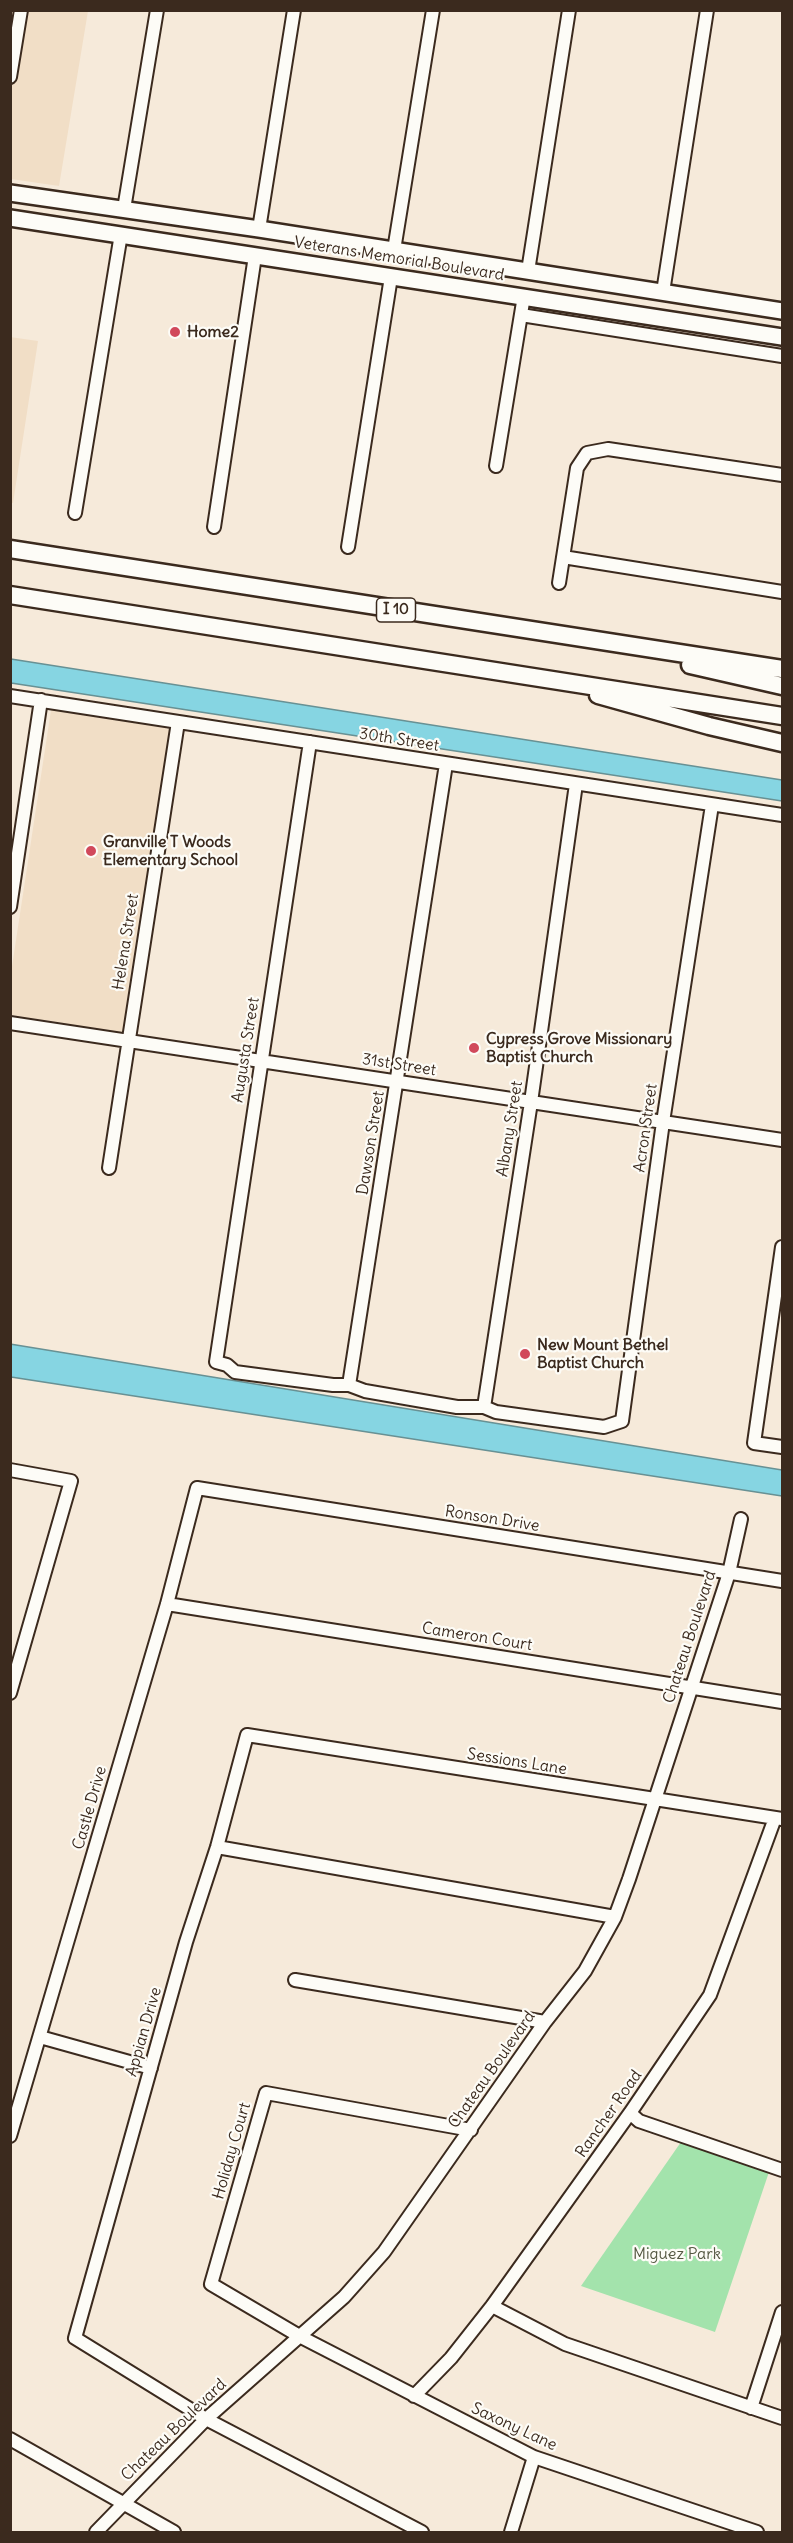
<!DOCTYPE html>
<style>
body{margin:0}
#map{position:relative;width:793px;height:2543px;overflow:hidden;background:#f6eada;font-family:Delius,sans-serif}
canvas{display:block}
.frame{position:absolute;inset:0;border:12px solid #3b2a1e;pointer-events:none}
</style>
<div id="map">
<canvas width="793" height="2543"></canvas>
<div class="frame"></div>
</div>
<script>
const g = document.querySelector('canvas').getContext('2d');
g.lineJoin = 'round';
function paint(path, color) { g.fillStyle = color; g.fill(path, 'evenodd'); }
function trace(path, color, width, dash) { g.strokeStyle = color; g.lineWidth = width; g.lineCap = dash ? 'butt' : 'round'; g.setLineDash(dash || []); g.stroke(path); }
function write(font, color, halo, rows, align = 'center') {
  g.font = font + ' Delius,sans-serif'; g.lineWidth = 4.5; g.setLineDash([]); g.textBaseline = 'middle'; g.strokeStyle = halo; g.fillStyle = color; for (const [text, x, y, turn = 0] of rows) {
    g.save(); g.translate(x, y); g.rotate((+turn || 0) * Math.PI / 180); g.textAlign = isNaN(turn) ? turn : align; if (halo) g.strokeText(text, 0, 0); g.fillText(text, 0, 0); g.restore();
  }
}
const built = new Path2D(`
 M 10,11 L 88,11 L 59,186 L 11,179 Z
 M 10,337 L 38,341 L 13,503 L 10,502 Z
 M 51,710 L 172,729 L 124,1033 L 11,1015 L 11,973 Z`);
const green = new Path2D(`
 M 681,2142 L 769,2172 L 715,2332 L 581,2286 Z`);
const water = new Path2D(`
 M 11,659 L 782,780 L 782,801 L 11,683 Z
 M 10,1344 L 782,1470 L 782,1496 L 11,1377 Z`);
const minor = new Path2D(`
 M 10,77 L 21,10
 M 124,209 L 157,10
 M 259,229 L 294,10
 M 394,250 L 433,10
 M 528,271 L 569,10
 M 663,292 L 707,10
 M 521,315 L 782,356
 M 496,466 L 524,296
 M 75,513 L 121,234
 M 214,527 L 255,256
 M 348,547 L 391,277
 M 563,557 L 782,592
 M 559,583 L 577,468 L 587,453 L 608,449 L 782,475
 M 10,696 L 782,815
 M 310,742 L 216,1362 L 227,1365 L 235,1372 L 333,1385 L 349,1385 L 365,1391 L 457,1407 L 484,1407 L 496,1412 L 604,1427 L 622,1421 L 663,1122 L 712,805
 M 10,907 L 41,700
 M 10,1023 L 782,1140
 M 109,1168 L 178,722
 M 782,1247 L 754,1443 L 782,1447
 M 349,1385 L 446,764
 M 484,1407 L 531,1102 L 576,784
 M 10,1470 L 71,1481 L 10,1693
 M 167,1604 L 782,1702
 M 217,1847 L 615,1917
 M 295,1980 L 545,2022
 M 40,2037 L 151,2068
 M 630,2113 L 639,2121 L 782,2170
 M 471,2130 L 266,2093 L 211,2284 L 301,2337 L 534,2457 L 757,2532
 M 10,2136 L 167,1604 L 197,1488 L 782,1581
 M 492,2306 L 565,2344 L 782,2418
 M 414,2396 L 451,2358 L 492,2306 L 630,2113 L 710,1995 L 775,1818
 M 751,2408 L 782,2312
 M 10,2439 L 174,2532
 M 96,2532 L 206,2419 L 344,2297 L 384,2252 L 545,2022 L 585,1971 L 615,1917 L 629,1879 L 729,1573 L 741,1519
 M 422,2532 L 206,2419 L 75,2338 L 186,1942 L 217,1847 L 247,1735 L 782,1819
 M 511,2532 L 534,2457`);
const major = new Path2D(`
 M 10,193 L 259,229 L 782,311
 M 10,218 L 782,337`);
const highway = new Path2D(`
 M 10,549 L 782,669
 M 10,595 L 782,716
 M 690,665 L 782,686
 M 598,695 L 709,726 L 782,743`);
const markers = [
 [175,332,6,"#d1495b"],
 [91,851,6,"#d1495b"],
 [474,1048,6,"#d1495b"],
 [525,1354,6,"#d1495b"]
];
const shields = [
 [396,610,39]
];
const shieldNames = [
 ["I 10",396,610]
];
const streetNames = [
 ["Veterans Memorial Boulevard",399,259,9],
 ["30th Street",399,740,9],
 ["Helena Street",126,942,-81],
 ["Augusta Street",246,1050,-81],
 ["31st Street",399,1065,9],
 ["Acron Street",646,1128,-82],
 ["Albany Street",510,1129,-81],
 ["Dawson Street",371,1143,-81],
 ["Ronson Drive",492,1519,9],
 ["Cameron Court",477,1637,9],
 ["Chateau Boulevard",690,1637,-72],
 ["Sessions Lane",517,1762,9],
 ["Castle Drive",90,1808,-74],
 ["Appian Drive",144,2032,-74],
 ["Chateau Boulevard",492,2070,-55],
 ["Rancher Road",609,2114,-55],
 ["Holiday Court",232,2151,-74],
 ["Saxony Lane",514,2427,25],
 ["Chateau Boulevard",174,2430,-44]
];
const poiNames = [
 ["Home2",187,332],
 ["Granville T Woods",103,842],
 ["Elementary School",103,860],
 ["Cypress Grove Missionary",486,1039],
 ["Baptist Church",486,1057],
 ["New Mount Bethel",537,1345],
 ["Baptist Church",537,1363]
];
const parkNames = [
 ["Miguez Park",677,2254]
];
paint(built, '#f1dec6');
paint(green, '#a3e3ac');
paint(water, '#86d5e2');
trace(water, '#689194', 1.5);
trace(minor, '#3b2a1e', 16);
trace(major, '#3b2a1e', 20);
trace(highway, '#3b2a1e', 21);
trace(minor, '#fdfcf7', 12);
trace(major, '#fdfcf7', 15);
trace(highway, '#fdfcf7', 16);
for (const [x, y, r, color] of markers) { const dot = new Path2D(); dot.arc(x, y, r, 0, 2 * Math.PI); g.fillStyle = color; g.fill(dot); trace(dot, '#fdfcf7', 2); }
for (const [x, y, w] of shields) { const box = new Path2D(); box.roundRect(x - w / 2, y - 12, w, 24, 4.5); g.fillStyle = '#fdfcf7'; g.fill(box); trace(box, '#3b2a1e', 1.5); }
write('bold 15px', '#3b2a1e', null, shieldNames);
write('16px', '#3b2a1e', '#fdfcf7', streetNames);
write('bold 16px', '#3b2a1e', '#fdfcf7', poiNames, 'left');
write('16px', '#555842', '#fdfcf7', parkNames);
</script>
